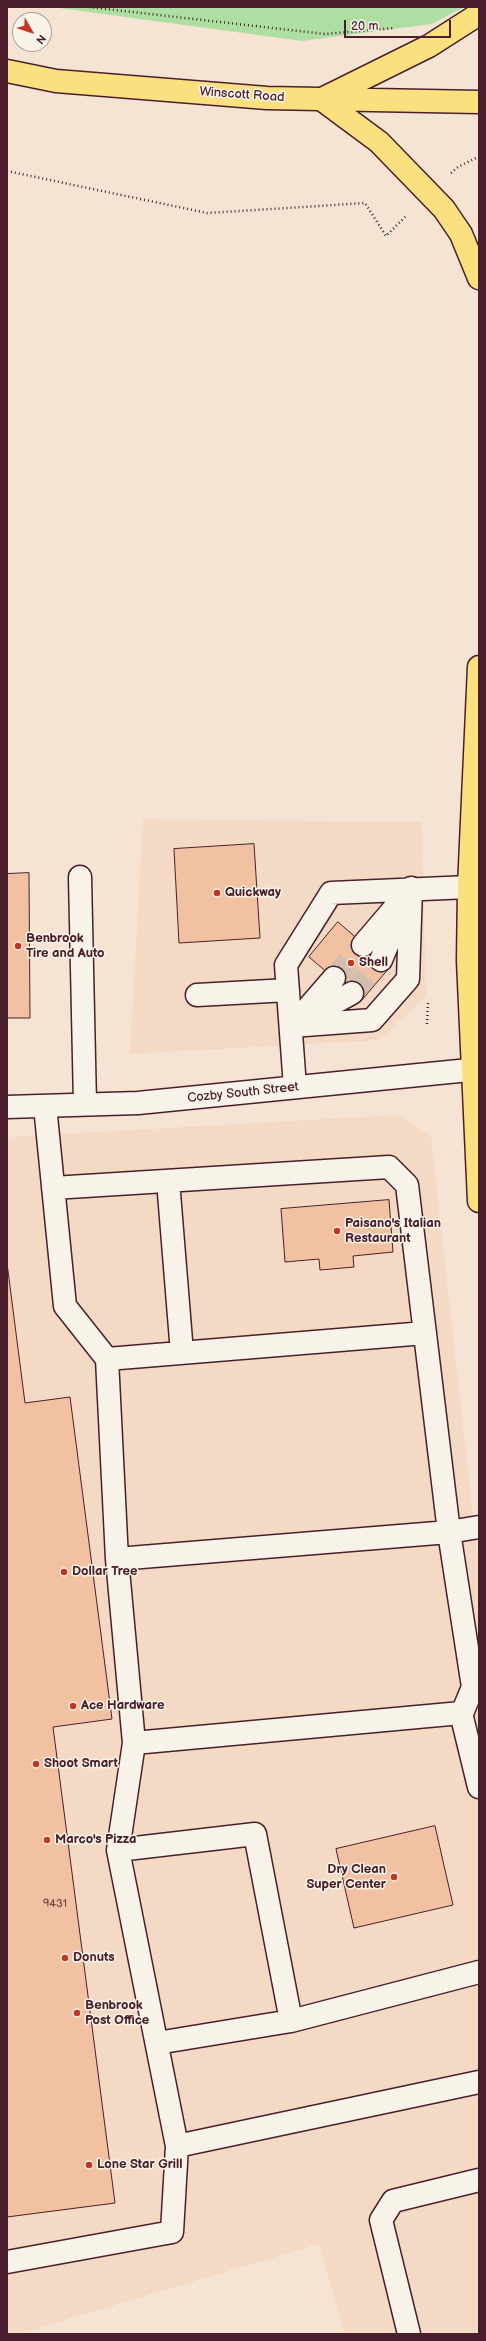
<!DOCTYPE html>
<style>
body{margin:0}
#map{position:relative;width:486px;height:2341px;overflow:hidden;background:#f5e4d3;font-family:"Balsamiq Sans",sans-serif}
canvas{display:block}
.frame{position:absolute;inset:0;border:8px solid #4a1f2b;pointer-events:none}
.north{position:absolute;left:12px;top:12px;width:40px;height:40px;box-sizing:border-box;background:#f7f3e8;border:1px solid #b29e9c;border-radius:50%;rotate:129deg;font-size:11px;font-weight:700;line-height:16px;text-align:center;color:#4a1f2b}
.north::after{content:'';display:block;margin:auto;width:14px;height:18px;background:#c8321e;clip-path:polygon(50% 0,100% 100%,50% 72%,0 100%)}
.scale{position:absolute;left:344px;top:20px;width:107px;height:18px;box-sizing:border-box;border:2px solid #4a1f2b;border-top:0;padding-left:5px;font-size:12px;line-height:14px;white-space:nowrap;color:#4a1f2b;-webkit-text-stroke:3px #f7f3e8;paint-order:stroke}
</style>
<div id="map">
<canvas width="486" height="2341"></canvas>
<div class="frame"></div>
<div class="north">N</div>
<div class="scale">20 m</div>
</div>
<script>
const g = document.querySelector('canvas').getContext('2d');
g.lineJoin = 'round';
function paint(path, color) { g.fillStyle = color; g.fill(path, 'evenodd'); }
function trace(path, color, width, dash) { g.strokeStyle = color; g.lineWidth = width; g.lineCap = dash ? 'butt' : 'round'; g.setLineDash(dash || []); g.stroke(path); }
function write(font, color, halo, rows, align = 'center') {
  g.font = font + ' "Balsamiq Sans",sans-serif'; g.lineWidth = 3; g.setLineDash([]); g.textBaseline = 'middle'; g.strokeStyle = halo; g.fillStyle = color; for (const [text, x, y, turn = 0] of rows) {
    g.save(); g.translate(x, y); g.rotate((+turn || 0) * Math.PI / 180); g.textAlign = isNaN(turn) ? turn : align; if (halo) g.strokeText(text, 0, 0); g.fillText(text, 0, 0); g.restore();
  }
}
const built = new Path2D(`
 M 143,819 L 422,822 L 426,996 L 380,1040 L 130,1054 Z
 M 398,1115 L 431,1135 L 479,1570 L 479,2334 L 345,2334 L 319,2244 L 18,2334 L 7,2334 L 7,1137 Z`);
const green = new Path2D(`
 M 52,7 L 464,7 L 432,24 L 302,41 Z`);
const building = new Path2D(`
 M 254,844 L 260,938 L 179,943 L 174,849 Z
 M 29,873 L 30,1018 L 7,1018 L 7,874 Z
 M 338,922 L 390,967 L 361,1001 L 309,957 Z
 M 389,1200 L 393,1252 L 353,1256 L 354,1267 L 320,1270 L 319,1259 L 285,1262 L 281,1209 Z
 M 7,1263 L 25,1403 L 70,1397 L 112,1719 L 53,1727 L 115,2203 L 7,2217 Z
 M 435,1826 L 453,1905 L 354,1928 L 336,1849 Z`);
const minorTunnel = new Path2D(`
 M 334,978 L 363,945
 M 352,993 L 381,960`);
const path = new Path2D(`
 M 89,7 L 325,34 L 395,28
 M 7,171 L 207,213 L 365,203 L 386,236 L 407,215
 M 451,173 L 458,167 L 476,158
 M 427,1024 L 428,1002`);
const minor = new Path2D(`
 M 80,877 L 85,1104
 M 363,945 L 398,904
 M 381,960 L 406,900
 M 197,995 L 288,990
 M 302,1015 L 334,978
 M 298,1023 L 352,993
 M 292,1026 L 372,1020 L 408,979 L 411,888
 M 295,1087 L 286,965 L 331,893 L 469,887
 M 45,1106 L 65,1306 L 107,1359 L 117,1559 L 449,1532 L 479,1527
 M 7,1107 L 138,1103 L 479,1069
 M 168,1181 L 182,1353
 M 53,1188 L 389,1167 L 407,1185 L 449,1532 L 473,1687 L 463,1711 L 461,1713 L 134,1743
 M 107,1359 L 425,1333
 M 117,1559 L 134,1743 L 118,1850 L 177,2146 L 479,2082
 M 461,1713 L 479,1787
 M 118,1850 L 255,1834 L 291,2021
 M 157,2043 L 291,2021 L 479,1972
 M 7,2262 L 172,2232 L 177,2146
 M 409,2334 L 381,2220 L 393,2201 L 479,2180`);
const major = new Path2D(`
 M 7,71 L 56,81 L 267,98 L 479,102
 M 324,98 L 429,46 L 479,14`);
const highway = new Path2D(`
 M 321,99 L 379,142 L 444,209 L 461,234 L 479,278
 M 479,667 L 469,887 L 468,961 L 479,1201`);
const markers = [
 [217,893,4,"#c8321e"],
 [18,946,4,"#c8321e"],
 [351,963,4,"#c8321e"],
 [337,1231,4,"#c8321e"],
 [64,1572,4,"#c8321e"],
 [73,1706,4,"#c8321e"],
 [36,1764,4,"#c8321e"],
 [47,1840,4,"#c8321e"],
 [394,1877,4,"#c8321e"],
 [65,1958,4,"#c8321e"],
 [77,2013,4,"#c8321e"],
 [89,2165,4,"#c8321e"]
];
const numberNames = [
 ["9431",55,1904]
];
const streetNames = [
 ["Winscott Road",242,95,4],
 ["Cozby South Street",243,1093,-6]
];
const poiNames = [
 ["Quickway",225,893],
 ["Benbrook",26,939],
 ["Tire and Auto",26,954],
 ["Shell",359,963],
 ["Paisano's Italian",345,1224],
 ["Restaurant",345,1239],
 ["Dollar Tree",72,1572],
 ["Ace Hardware",81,1706],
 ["Shoot Smart",44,1764],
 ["Marco's Pizza",55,1840],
 ["Dry Clean",386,1870,"right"],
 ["Super Center",386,1885,"right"],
 ["Donuts",73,1958],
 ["Benbrook",85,2006],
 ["Post Office",85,2021],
 ["Lone Star Grill",97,2165]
];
paint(built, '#f4dac4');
paint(green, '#acdfa1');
paint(building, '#f1c1a2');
trace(building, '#4a1f2b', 1);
trace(minorTunnel, '#d3bdb1', 22, [22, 11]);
trace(minor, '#4a1f2b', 25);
trace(major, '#4a1f2b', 25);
trace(highway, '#4a1f2b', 25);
trace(path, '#4a1f2b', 2.5, [1, 3]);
trace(minor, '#f7f3e8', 22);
trace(major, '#fbe080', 22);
trace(highway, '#fbe080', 22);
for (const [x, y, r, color] of markers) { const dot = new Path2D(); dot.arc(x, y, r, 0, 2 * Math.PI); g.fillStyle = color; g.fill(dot); trace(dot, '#f7f3e8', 1.5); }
write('11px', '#744849', null, numberNames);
write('13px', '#4a1f2b', '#f7f3e8', streetNames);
write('bold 13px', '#4a1f2b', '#f7f3e8', poiNames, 'left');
</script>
